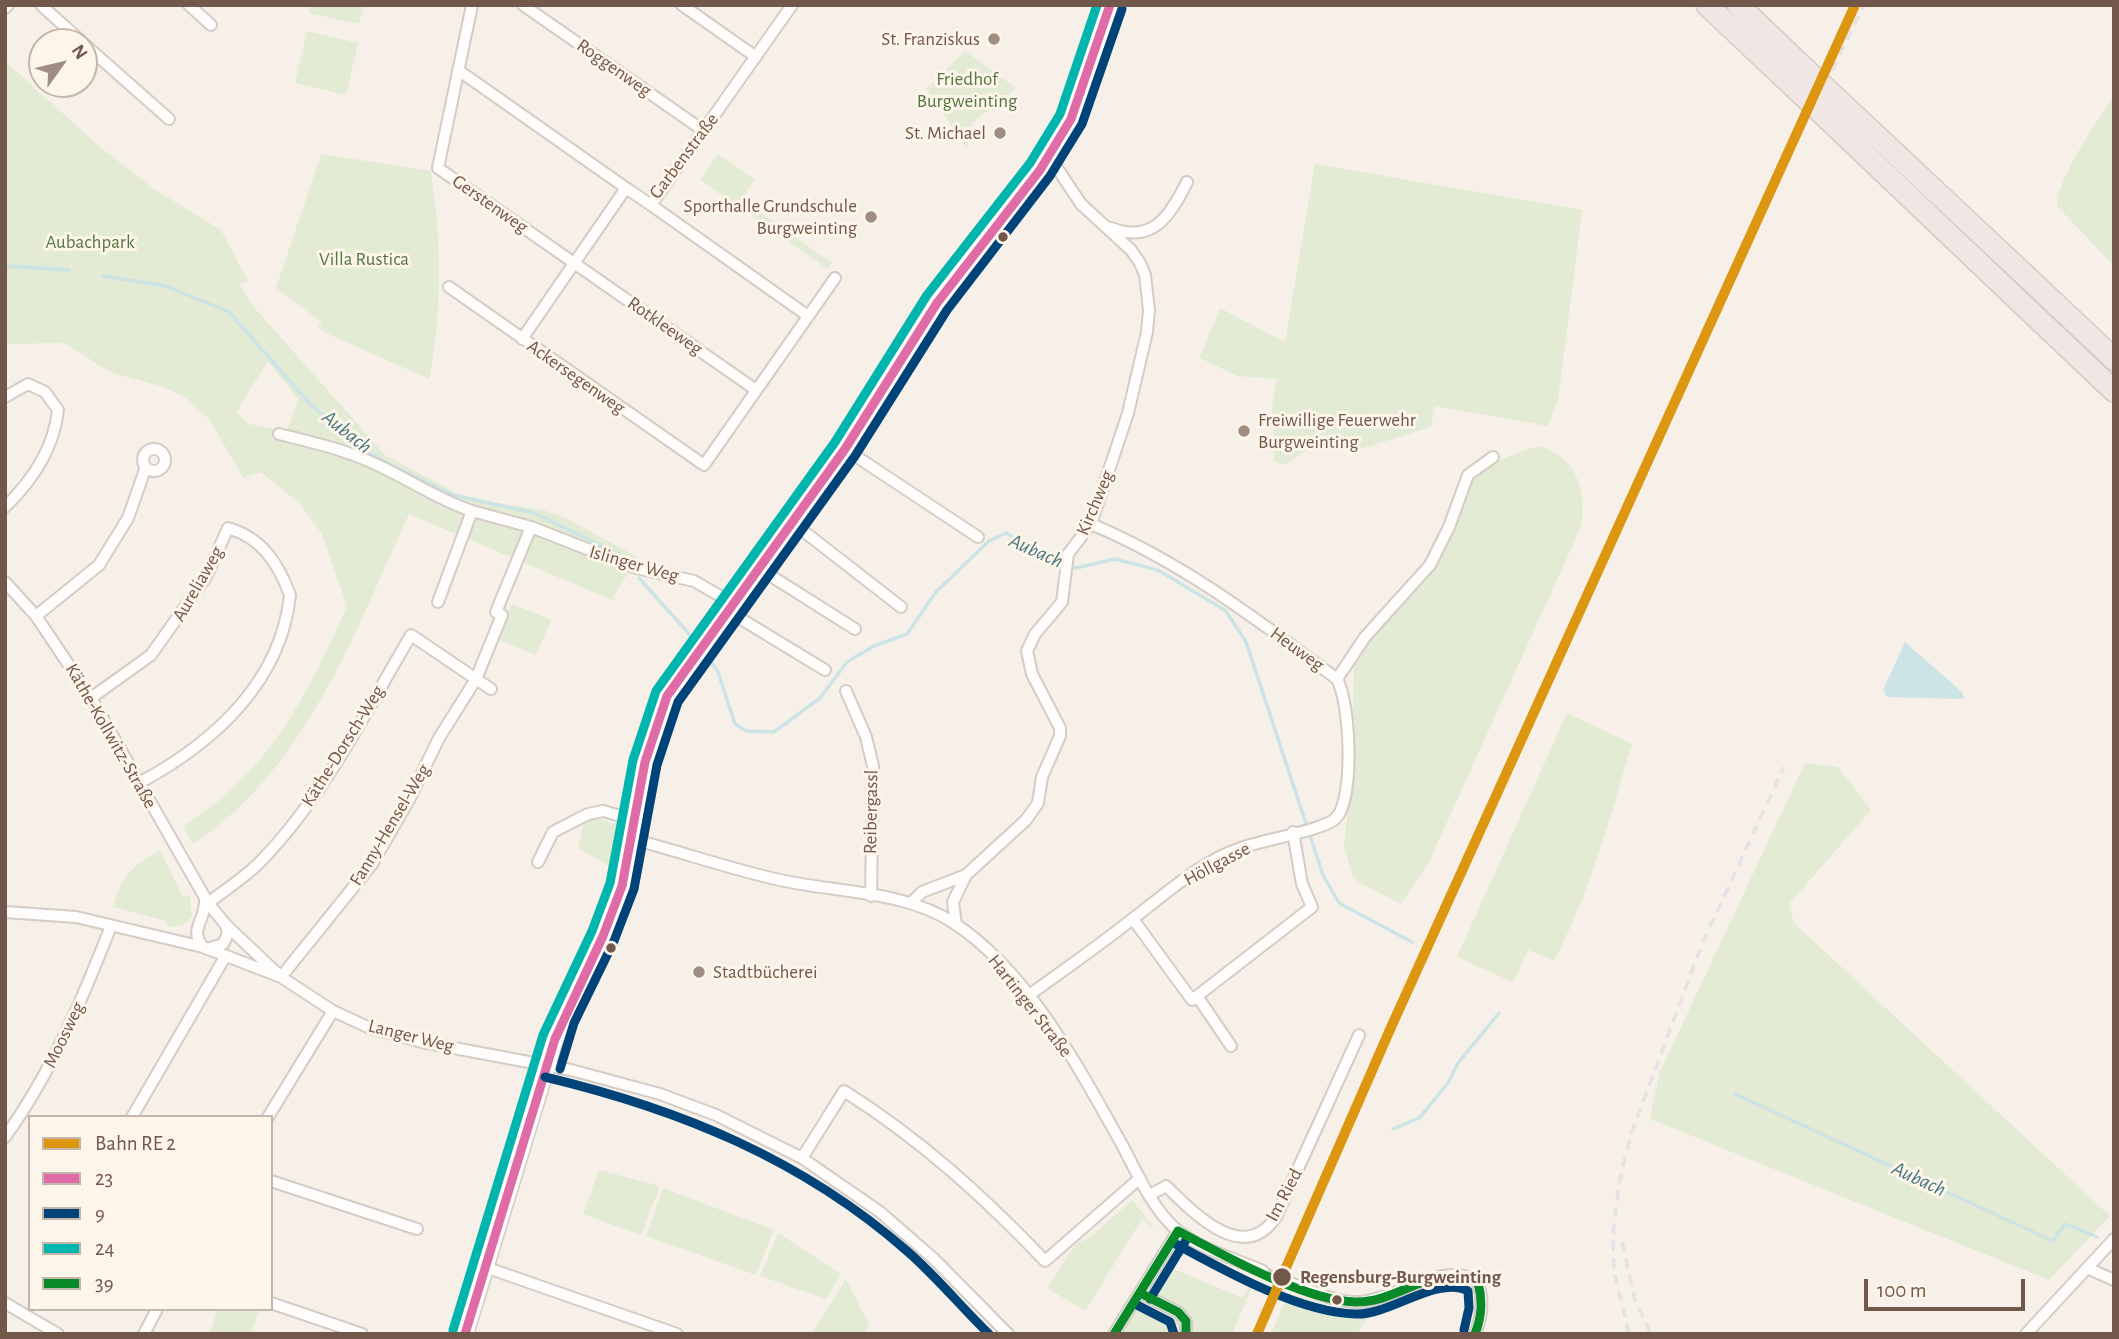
<!DOCTYPE html>
<meta charset="utf-8">
<style>
body{margin:0}
#map{position:relative;width:2119px;height:1339px;overflow:hidden;background:#f6f0e9;font-family:"Alegreya Sans",sans-serif}
canvas{display:block}
.frame{position:absolute;inset:0;border:7px solid #72574b;pointer-events:none}
.legend{position:absolute;left:28px;top:1115px;width:245px;height:196px;box-sizing:border-box;background:#fef5ea;border:2px solid #c6b6aa;margin:0;padding:9px 12px;list-style:none;font-size:21px;color:#72574b}
.legend li{display:flex;align-items:center;gap:14px;height:35px}
.legend b{width:35px;border:2px solid #c6b6aa}
.north{position:absolute;left:28px;top:28px;width:70px;height:70px;box-sizing:border-box;background:#fef5ea;border:2px solid #c6b6aa;border-radius:50%;rotate:56deg;font-size:19px;font-weight:700;line-height:28px;text-align:center;color:#72574b}
.north::after{content:'';display:block;margin:auto;width:24px;height:32px;background:#a08d82;clip-path:polygon(50% 0,100% 100%,50% 72%,0 100%)}
.scale{position:absolute;left:1864px;top:1279px;width:161px;height:32px;box-sizing:border-box;border:4px solid #72574b;border-top:0;padding-left:9px;font-size:21px;line-height:24px;white-space:nowrap;color:#72574b;-webkit-text-stroke:5px #fef5ea;paint-order:stroke}
</style>
<div id="map">
<canvas width="2119" height="1339"></canvas>
<div class="frame"></div>
<ul class="legend">
<li><b style="height:9px;background:#dc960f"></b>Bahn RE 2</li>
<li><b style="height:9px;background:#df6ca7"></b>23</li>
<li><b style="height:9px;background:#004379"></b>9</li>
<li><b style="height:9px;background:#00b5ae"></b>24</li>
<li><b style="height:9px;background:#088a29"></b>39</li>
</ul>
<div class="north">N</div>
<div class="scale">100 m</div>
</div>
<script>
const g = document.querySelector('canvas').getContext('2d');
g.lineJoin = 'round';
function paint(path, color) { g.fillStyle = color; g.fill(path, 'evenodd'); }
function trace(path, color, width, dash) { g.strokeStyle = color; g.lineWidth = width; g.lineCap = dash ? 'butt' : 'round'; g.setLineDash(dash || []); g.stroke(path); }
function write(font, color, halo, rows, align = 'center') {
  g.font = font + ' "Alegreya Sans",sans-serif'; g.lineWidth = 6; g.setLineDash([]); g.textBaseline = 'middle'; g.strokeStyle = halo; g.fillStyle = color; for (const [text, x, y, turn = 0] of rows) {
    g.save(); g.translate(x, y); g.rotate((+turn || 0) * Math.PI / 180); g.textAlign = isNaN(turn) ? turn : align; if (halo) g.strokeText(text, 0, 0); g.fillText(text, 0, 0); g.restore();
  }
}
const green = new Path2D(`
 M 311,5 L 364,5 L 359,24 L 309,13 Z
 M 307,31 L 358,43 L 346,95 L 295,83 Z
 M 965,51 L 1016,88 L 972,123 L 967,148 L 926,89 Z
 M 5,61 L 99,146 L 154,189 L 221,230 L 248,281 L 239,284 L 252,305 L 385,455 L 456,493 L 491,502 L 543,510 L 566,518 L 637,557 L 612,600 L 409,514 C 355,631 306,770 193,844 L 183,826 C 269,773 307,696 347,606 L 322,534 L 299,503 L 261,472 L 243,478 L 210,420 L 186,398 L 161,386 L 112,373 L 64,343 L 5,344 ZM 268,361 L 298,399 L 287,431 L 249,424 L 236,412 Z
 M 2114,95 L 2114,266 L 2057,206 C 2057,178 2098,120 2114,95 Z
 M 321,154 L 431,171 C 441,240 443,311 429,379 L 328,334 L 318,327 L 322,322 L 276,288 Z
 M 718,154 L 755,180 L 737,205 L 700,180 Z
 M 1315,164 L 1582,210 L 1558,400 L 1548,426 L 1435,406 L 1431,427 L 1364,448 L 1316,445 L 1284,465 L 1274,461 L 1272,407 L 1277,379 L 1237,376 L 1200,358 L 1220,308 L 1285,342 Z
 M 746,202 L 832,263 L 827,269 L 742,208 Z
 M 1541,447 C 1579,458 1586,493 1581,527 L 1428,864 L 1401,904 L 1360,883 L 1352,875 L 1344,845 L 1351,779 L 1354,667 L 1377,630 L 1424,581 L 1442,551 L 1469,481 L 1486,465 L 1531,448 Z
 M 512,604 L 551,620 L 536,655 L 497,639 Z
 M 1567,713 L 1632,744 C 1610,818 1590,892 1554,961 L 1528,950 L 1513,982 L 1457,957 Z
 M 1805,763 L 1838,767 L 1871,810 L 1789,904 L 1794,923 L 2110,1216 L 2049,1280 L 1650,1119 L 1659,1074 Z
 M 595,818 L 621,825 L 614,869 L 578,848 L 584,822 Z
 M 160,850 L 183,897 L 190,895 L 192,917 L 183,925 L 169,927 L 166,921 L 113,907 C 119,878 134,864 160,850 Z
 M 599,1170 L 660,1186 L 641,1235 L 583,1214 Z
 M 663,1188 L 774,1230 L 756,1275 L 646,1236 Z
 M 1132,1200 L 1156,1230 L 1142,1219 L 1085,1311 L 1047,1288 L 1075,1245 L 1094,1234 Z
 M 778,1233 L 841,1274 L 826,1299 L 760,1276 Z
 M 1180,1246 L 1171,1268 L 1243,1298 L 1249,1285 L 1252,1287 L 1232,1334 L 1121,1334 Z
 M 846,1279 L 869,1325 L 865,1334 L 812,1334 Z
 M 1289,1293 L 1367,1318 L 1357,1334 L 1271,1334 Z
 M 217,1309 L 259,1309 L 251,1334 L 210,1334 Z`);
const water = new Path2D(`
 M 1905,642 L 1962,692 L 1964,699 L 1887,697 L 1883,690 Z`);
const stream = new Path2D(`
 M 5,266 L 69,270
 M 103,276 L 166,286 L 229,312 L 309,403 L 360,446 L 383,461 L 453,495 L 534,513 L 619,554
 M 639,578 L 698,644
 M 705,653 L 718,672 L 735,724 L 746,731 L 774,732 L 820,698 L 847,662 L 874,646 L 907,634 L 936,592 L 989,541 L 1006,533 L 1055,561 L 1076,568 L 1115,559 L 1158,570 L 1226,611 L 1246,642 L 1323,875 L 1339,903 L 1412,942
 M 1735,1094 L 2053,1241 L 2065,1224 L 2097,1237
 M 1393,1129 L 1419,1118 L 1426,1110 L 1448,1083 L 1458,1063 L 1499,1013`);
const streetTunnel = new Path2D(`
 M 1263,1271 L 1285,1281`);
const street = new Path2D(`
 M 41,5 L 82,42
 M 189,5 L 211,25
 M 472,5 L 438,168 L 756,390
 M 523,5 L 704,131
 M 682,5 L 756,57
 M 5,8 L 8,5
 M 84,44 L 169,119
 M 458,70 L 626,188
 M 651,205 L 808,316
 M 1111,228 C 1153,244 1170,216 1187,182
 M 449,287 L 704,465 L 835,278
 M 522,339 L 626,188 L 651,205 L 792,5
 M 5,397 L 28,384 L 45,392 L 58,410 C 54,448 32,481 5,507
 M 279,434 C 311,442 343,449 373,463 C 407,478 436,499 472,511
 M 845,449 L 978,537
 M143 460a11 11 0 1 1 22 0a11 11 0 1 1-22 0Z
 M 793,523 L 901,607
 M 1091,524 C 1182,562 1258,620 1337,679 L 1365,637 L 1430,565 L 1449,527 L 1468,475 L 1493,457
 M 760,569 L 855,629
 M 5,582 L 36,616 L 91,698 L 208,903 L 226,925 L 281,977
 M 438,602 L 472,511 L 531,527 L 636,568 L 694,581 L 734,604
 M 728,611 L 825,670
 M 36,616 L 99,565 L 128,518 L 146,467
 M 846,691 L 866,737 L 873,766 L 871,896
 M 91,698 L 151,655 L 206,577 L 228,528 C 262,538 278,563 290,595 C 281,683 212,744 139,783
 M 632,839 C 682,852 730,869 780,880 C 838,893 903,890 954,923 C 1029,973 1077,1065 1120,1141 C 1136,1170 1151,1208 1177,1230 C 1200,1249 1235,1259 1263,1271
 M 538,862 L 553,832 L 588,814 L 603,811 L 635,820
 M 205,898 C 207,919 188,929 203,947 L 281,977 L 333,1011 L 370,1028 L 422,1042 L 571,1070 L 660,1094 L 716,1115 L 802,1158 L 880,1212 L 934,1259 L 1008,1334
 M 912,902 L 922,892 L 966,875 L 1026,820 L 1038,803 L 1042,777 L 1060,736 L 1060,728 L 1032,674 L 1027,651 L 1035,634 L 1062,602 L 1068,554 L 1091,524 L 1128,413 L 1147,332 L 1149,310 L 1145,275 L 1140,263 L 1131,250 L 1081,204 L 1049,156
 M 208,903 C 225,890 244,878 259,863 C 323,798 365,713 411,635 L 476,679 L 502,615 L 496,612 L 531,527
 M 5,912 L 76,917 L 203,947
 M 1133,919 L 1192,1000 L 1312,907 L 1302,884 L 1293,832
 M 956,925 L 953,902 L 966,875
 M 207,949 L 223,944 L 228,934 L 226,925
 M 281,977 L 372,864 L 409,800 L 439,738 L 476,679 L 491,689
 M 1028,996 C 1061,972 1094,949 1126,924 C 1162,897 1199,862 1241,848 C 1262,840 1325,830 1336,818 C 1355,798 1350,702 1337,679
 M 1197,996 L 1231,1046
 M 132,1117 L 225,957
 M 268,1117 L 333,1011
 M 5,1137 C 52,1072 82,1000 111,926
 M 802,1158 L 844,1091 C 920,1139 983,1196 1045,1261 L 1140,1178
 M 271,1181 L 417,1229
 M 1150,1195 L 1166,1186 C 1193,1212 1243,1266 1276,1217 L 1359,1035
 M 485,1267 L 677,1334
 M 2087,1268 L 2114,1280
 M 1285,1281 C 1308,1289 1334,1303 1359,1302 C 1395,1300 1448,1258 1478,1283 C 1484,1301 1482,1317 1475,1334
 M 1140,1293 L 1178,1312 L 1186,1321 L 1186,1334
 M 5,1303 L 58,1334
 M 271,1303 L 362,1334
 M 144,1334 L 157,1309
 M 1114,1334 L 1178,1231
 M 2026,1334 L 2114,1239`);
const secondary = new Path2D(`
 M 465,1334 L 555,1039 L 603,936 L 622,886 L 645,762 L 667,696 L 845,449 L 937,303 L 1040,170 L 1071,119 L 1110,5`);
const highway = new Path2D(`
 M 1707,5 L 1794,87
 M 1738,5 L 1804,68
 M 2028,278 L 2114,359
 M 2018,300 L 2114,391`);
const rail = new Path2D(`
 M 1761,206 L 1816,104 L 1864,5
 M 1622,1242 L 1635,1300 L 1651,1334
 M 1629,1334 L 1614,1271 L 1613,1235 L 1619,1183 L 1631,1134 L 1702,944 L 1784,767`);
const highwayBridge = new Path2D(`
 M 1804,68 L 2028,278
 M 1794,87 L 2018,300`);
const bus1 = new Path2D(`
 M 465,1334 L 555,1039 L 603,936 L 622,886 L 645,762 L 667,696 L 845,449 L 937,303 L 1040,170 L 1071,119 L 1110,5`);
const bus2 = new Path2D(`
 M 560,1069 L 574,1023 L 614,941 L 634,889 L 657,765 L 678,702 L 855,456 L 947,310 L 1050,176 L 1082,124 L 1122,9
 M 545,1077 C 679,1109 802,1159 907,1251 C 936,1276 961,1307 989,1334
 M 1172,1242 C 1222,1269 1297,1312 1355,1314 C 1389,1316 1437,1275 1468,1291 L 1469,1308 L 1464,1330
 M 1150,1299 L 1188,1237
 M 1135,1304 L 1170,1322 L 1174,1334`);
const bus3 = new Path2D(`
 M 453,1330 L 543,1035 L 592,931 L 610,883 L 633,760 L 656,691 L 835,442 L 927,295 L 1030,163 L 1060,114 L 1097,5`);
const bus4 = new Path2D(`
 M 1178,1231 C 1223,1255 1305,1301 1356,1302 C 1399,1303 1435,1260 1478,1283 C 1483,1301 1482,1316 1475,1334
 M 1140,1293 L 1178,1312 L 1186,1321 L 1186,1334
 M 1114,1334 L 1178,1231`);
const rail1 = new Path2D(`
 M 1257,1334 L 1392,1025 L 1855,5`);
const markers = [
 [994,39,7,"#a08d82"],
 [1000,133,7,"#a08d82"],
 [871,217,7,"#a08d82"],
 [1003,237,6,"#72574b"],
 [1244,431,7,"#a08d82"],
 [611,948,6,"#72574b"],
 [699,972,7,"#a08d82"],
 [1282,1277,10,"#72574b"],
 [1337,1300,6,"#72574b"]
];
const poiNames = [
 ["St. Franziskus",980,39],
 ["St. Michael",986,133],
 ["Sporthalle Grundschule",857,206],
 ["Burgweinting",857,228],
 ["Freiwillige Feuerwehr",1258,420,"left"],
 ["Burgweinting",1258,442,"left"],
 ["Stadtbücherei",713,972,"left"]
];
const streetNames = [
 ["Roggenweg",614,68,35],
 ["Garbenstraße",684,156,-53],
 ["Gerstenweg",490,204,35],
 ["Rotkleeweg",665,326,35],
 ["Ackersegenweg",576,377,35],
 ["Kirchweg",1095,503,-67],
 ["Islinger Weg",634,564,16],
 ["Aureliaweg",198,584,-60],
 ["Heuweg",1297,649,36],
 ["Käthe-Kollwitz-Straße",111,736,60],
 ["Käthe-Dorsch-Weg",343,746,-58],
 ["Reibergassl",871,812,-89],
 ["Fanny-Hensel-Weg",390,825,-59],
 ["Höllgasse",1217,864,-28],
 ["Hartinger Straße",1030,1006,52],
 ["Moosweg",64,1035,-64],
 ["Langer Weg",411,1036,14],
 ["Im Ried",1284,1195,-62]
];
const parkNames = [
 ["Friedhof",967,79],
 ["Burgweinting",967,101],
 ["Aubachpark",90,242],
 ["Villa Rustica",364,259]
];
const stopNames = [
 ["Regensburg-Burgweinting",1300,1277]
];
const waterNames = [
 ["Aubach",347,432,38],
 ["Aubach",1036,551,24],
 ["Aubach",1919,1179,25]
];
paint(green, '#e3ebd5');
paint(water, '#cce4e5');
trace(stream, '#cce4e5', 3.5);
trace(streetTunnel, '#d5cac2', 10, [10, 5]);
trace(street, '#d4ccc6', 14);
trace(secondary, '#d4ccc6', 19);
trace(highway, '#d5cbc5', 24);
trace(street, '#fefdfc', 10);
trace(secondary, '#fefdfc', 16);
trace(highway, '#f0e7e4', 21);
trace(rail, '#e4e2e4', 3.5, [10, 7]);
trace(highwayBridge, '#d5cbc5', 24, []);
trace(highwayBridge, '#f0e7e4', 21);
trace(bus1, '#df6ca7', 9);
trace(bus2, '#004379', 9);
trace(bus3, '#00b5ae', 9);
trace(bus4, '#088a29', 9);
trace(rail1, '#dc960f', 10);
for (const [x, y, r, color] of markers) { const dot = new Path2D(); dot.arc(x, y, r, 0, 2 * Math.PI); g.fillStyle = color; g.fill(dot); trace(dot, '#fef5ea', 2.5); }
write('19px', '#72574b', '#fef5ea', poiNames, 'right');
write('19px', '#72574b', '#fef5ea', streetNames);
write('19px', '#574', '#fef5ea', parkNames);
write('bold 19px', '#72574b', '#fef5ea', stopNames, 'left');
write('italic 21px', '#43767d', '#fef5ea', waterNames);
</script>
